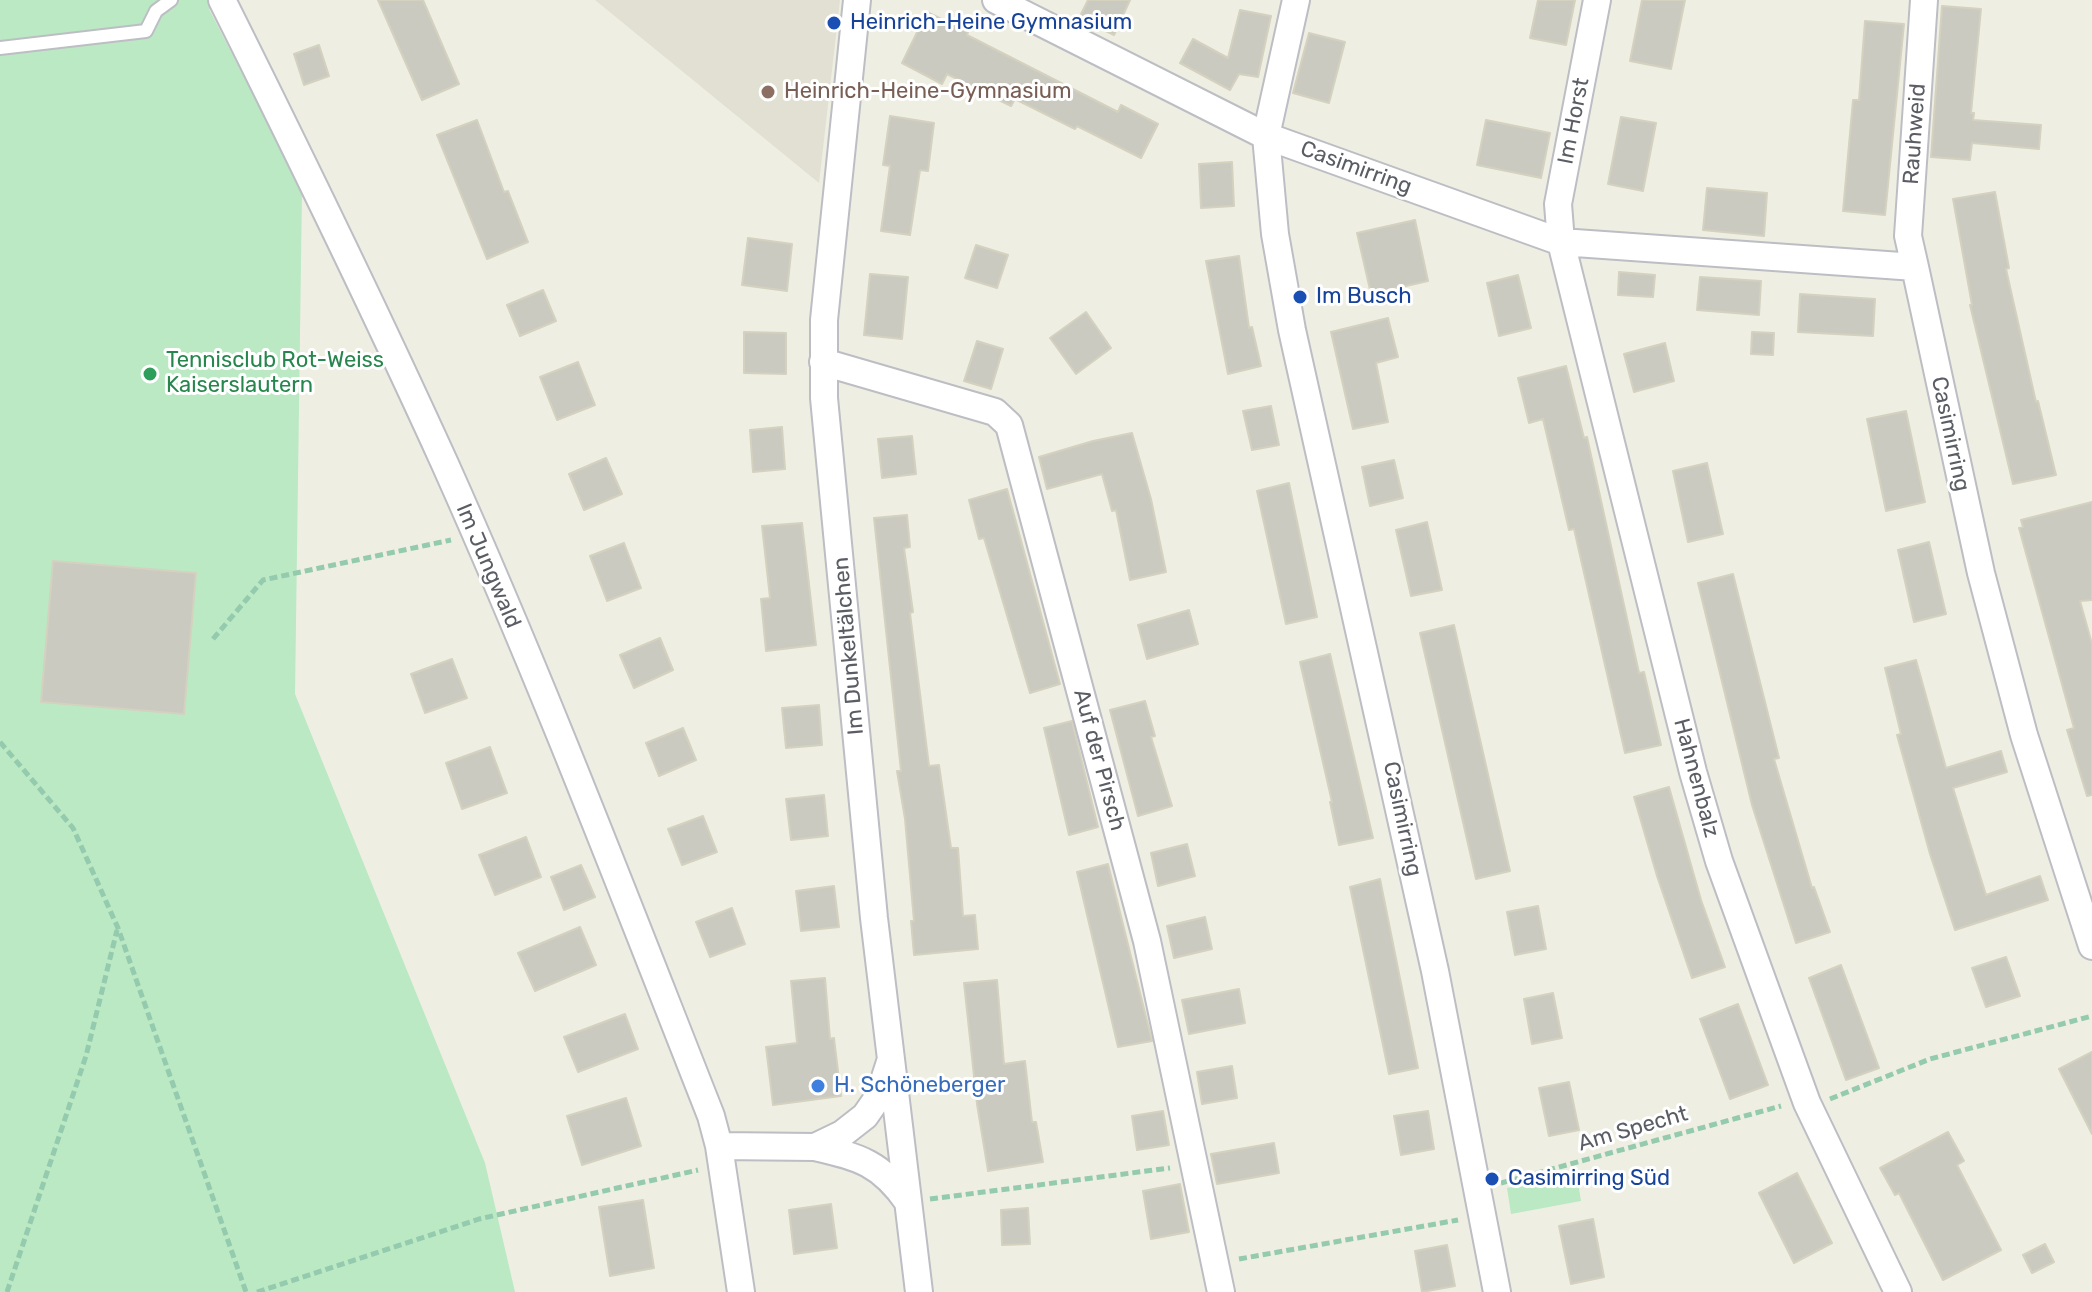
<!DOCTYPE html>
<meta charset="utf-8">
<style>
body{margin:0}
canvas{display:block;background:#eeeee2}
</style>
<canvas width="2092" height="1292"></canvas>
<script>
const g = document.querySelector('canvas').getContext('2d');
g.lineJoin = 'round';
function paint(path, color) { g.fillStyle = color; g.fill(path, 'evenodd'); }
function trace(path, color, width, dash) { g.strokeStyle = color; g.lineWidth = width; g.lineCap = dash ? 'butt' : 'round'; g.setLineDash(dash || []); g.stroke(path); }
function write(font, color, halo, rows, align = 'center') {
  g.font = font + ' Rubik,sans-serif'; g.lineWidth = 6; g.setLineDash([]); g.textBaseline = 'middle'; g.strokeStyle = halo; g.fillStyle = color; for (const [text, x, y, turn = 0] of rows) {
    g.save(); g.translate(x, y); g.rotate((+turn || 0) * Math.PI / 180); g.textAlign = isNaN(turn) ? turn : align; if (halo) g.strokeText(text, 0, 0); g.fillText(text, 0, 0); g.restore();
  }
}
const education = new Path2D(`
 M 595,0 L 840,0 L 819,183 Z`);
const green = new Path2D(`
 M 0,0 L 232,0 L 234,4 L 209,9 L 302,190 L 295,694 L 485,1163 L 515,1292 L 0,1292 Z
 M 1577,1176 L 1581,1201 L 1511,1214 L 1507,1188 Z`);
const building = new Path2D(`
 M 378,0 L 423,0 L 459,84 L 422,100 Z
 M 1088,0 L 1130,0 L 1114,35 L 1079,18 Z
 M 1538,0 L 1575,0 L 1566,45 L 1530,38 Z
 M 1642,0 L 1685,0 L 1671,69 L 1630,61 Z
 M 1942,6 L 1981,9 L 1971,113 L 1974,113 L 1973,120 L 2041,125 L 2039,149 L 1972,143 L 1970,160 L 1931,157 Z
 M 1240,10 L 1271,16 L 1258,77 L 1239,74 L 1230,90 L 1180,63 L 1193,39 L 1228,58 Z
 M 927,12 L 968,32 L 967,35 L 1118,112 L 1121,105 L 1158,124 L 1141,158 L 1077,126 L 1075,129 L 1015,99 L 1011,106 L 947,74 L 942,84 L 902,63 Z
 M 1865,21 L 1904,24 L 1885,215 L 1843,211 L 1853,100 L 1859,100 Z
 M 1309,33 L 1345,42 L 1329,103 L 1293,93 Z
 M 319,45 L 329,76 L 304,85 L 294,54 Z
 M 890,116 L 934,123 L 928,171 L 920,170 L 910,235 L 881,231 L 890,166 L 883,165 Z
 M 1621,117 L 1656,123 L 1643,191 L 1608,184 Z
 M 477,120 L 504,192 L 508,191 L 528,242 L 487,259 L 437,135 Z
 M 1486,120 L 1550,133 L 1541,178 L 1477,165 Z
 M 1232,162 L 1234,206 L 1201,208 L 1199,164 Z
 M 1707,188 L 1767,193 L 1764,236 L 1703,230 Z
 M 1995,192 L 2009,268 L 2006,269 L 2036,402 L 2038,401 L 2056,475 L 2013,484 L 1970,305 L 1972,305 L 1953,199 Z
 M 1415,220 L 1428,281 L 1371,294 L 1357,233 Z
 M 748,238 L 792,244 L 787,291 L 742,285 Z
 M 976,245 L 1008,255 L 997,288 L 965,278 Z
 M 1239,256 L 1249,328 L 1252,327 L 1261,366 L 1228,374 L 1206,261 Z
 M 1619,272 L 1655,275 L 1653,297 L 1618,295 Z
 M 870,274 L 908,277 L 902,339 L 864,335 Z
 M 1518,275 L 1531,328 L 1499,336 L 1487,283 Z
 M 1700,277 L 1761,281 L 1759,315 L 1697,310 Z
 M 543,290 L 556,321 L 520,336 L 507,305 Z
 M 1800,294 L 1875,299 L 1873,336 L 1798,332 Z
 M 1086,312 L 1111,348 L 1076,374 L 1050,338 Z
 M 1388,318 L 1398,357 L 1376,363 L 1388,422 L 1353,429 L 1331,332 Z
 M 744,332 L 786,333 L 786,374 L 744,373 Z
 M 1752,332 L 1774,333 L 1773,355 L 1751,354 Z
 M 977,341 L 1003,349 L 991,389 L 964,381 Z
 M 1665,343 L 1674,381 L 1634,392 L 1624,354 Z
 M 578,362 L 595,405 L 557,420 L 540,377 Z
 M 1566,366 L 1584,438 L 1587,437 L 1639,673 L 1644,672 L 1661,745 L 1625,753 L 1574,529 L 1569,530 L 1543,419 L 1529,423 L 1518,378 Z
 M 1271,406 L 1279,445 L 1252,450 L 1243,411 Z
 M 1906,411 L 1925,502 L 1886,511 L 1867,419 Z
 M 782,427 L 785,469 L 753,472 L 750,430 Z
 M 1132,433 L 1151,499 L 1166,572 L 1130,580 L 1116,510 L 1112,511 L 1102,474 L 1047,489 L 1039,457 L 1093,441 Z
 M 912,436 L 916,474 L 882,478 L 878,439 Z
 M 606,458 L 622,494 L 584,510 L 569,474 Z
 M 1394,460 L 1403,498 L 1370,506 L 1362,467 Z
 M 1707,463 L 1723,534 L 1688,542 L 1673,471 Z
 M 1289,483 L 1317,617 L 1286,624 L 1257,491 Z
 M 1007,489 L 1060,684 L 1030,693 L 984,538 L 979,539 L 969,500 Z
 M 2092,502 L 2092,600 L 2080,601 L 2092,644 L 2092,795 L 2087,796 L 2067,730 L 2074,728 L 2019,528 L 2023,527 L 2021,520 Z
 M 907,515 L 910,547 L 904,548 L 913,612 L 910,613 L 929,766 L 939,765 L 951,848 L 958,848 L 963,916 L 975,915 L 978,949 L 914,955 L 911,921 L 914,921 L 905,819 L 897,771 L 901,771 L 874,518 Z
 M 1427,522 L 1442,590 L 1411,596 L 1396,530 Z
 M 802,523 L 816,645 L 766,651 L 761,599 L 770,598 L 762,526 Z
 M 1929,542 L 1946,614 L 1914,622 L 1898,550 Z
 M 624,543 L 641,588 L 607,601 L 590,556 Z
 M 53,561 L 196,573 L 184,714 L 41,702 Z
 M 1733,574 L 1779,758 L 1774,759 L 1812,888 L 1814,887 L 1830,932 L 1796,943 L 1752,805 L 1698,583 Z
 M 1189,610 L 1198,644 L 1147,659 L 1138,625 Z
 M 1454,625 L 1510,871 L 1476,879 L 1420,633 Z
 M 660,638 L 673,670 L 634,688 L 620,655 Z
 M 1330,654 L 1373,838 L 1339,845 L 1330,802 L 1332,802 L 1300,662 Z
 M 452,659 L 467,698 L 425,713 L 411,674 Z
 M 1916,660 L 1946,768 L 2001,751 L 2007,772 L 1953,788 L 1986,895 L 2040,876 L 2048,900 L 1955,930 L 1930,854 L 1897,735 L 1901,734 L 1885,668 Z
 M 1145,701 L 1155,736 L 1151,737 L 1172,806 L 1138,816 L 1110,710 Z
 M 819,705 L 822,745 L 786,748 L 782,708 Z
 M 1072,721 L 1098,827 L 1069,835 L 1044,728 Z
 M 683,728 L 696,760 L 659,776 L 646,743 Z
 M 490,747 L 507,793 L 462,809 L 446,763 Z
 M 1669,787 L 1701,900 L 1725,967 L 1692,978 L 1657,876 L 1634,797 Z
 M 824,795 L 828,836 L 791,840 L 786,799 Z
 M 703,816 L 717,852 L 682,865 L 668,829 Z
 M 526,837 L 541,877 L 495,895 L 479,855 Z
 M 1187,844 L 1195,876 L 1158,886 L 1151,853 Z
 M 1108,864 L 1152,1041 L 1118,1047 L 1077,872 Z
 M 581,865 L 595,897 L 564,910 L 551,877 Z
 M 1380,879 L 1418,1068 L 1389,1074 L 1350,887 Z
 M 834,886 L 839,927 L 801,931 L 796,891 Z
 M 1538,906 L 1546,949 L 1515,955 L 1507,912 Z
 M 732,908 L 745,944 L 710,957 L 696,922 Z
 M 1205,917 L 1212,949 L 1174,958 L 1167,926 Z
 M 580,927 L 596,965 L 535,991 L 518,953 Z
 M 2006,957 L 2020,996 L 1986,1007 L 1972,968 Z
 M 1841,965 L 1879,1068 L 1846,1080 L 1809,978 Z
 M 825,978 L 830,1039 L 834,1038 L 841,1096 L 773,1105 L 766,1047 L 797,1043 L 791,981 Z
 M 997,980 L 1004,1064 L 1025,1061 L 1032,1122 L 1036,1122 L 1043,1162 L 988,1171 L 977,1104 L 964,983 Z
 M 1239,989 L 1245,1023 L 1189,1034 L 1182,1000 Z
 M 1553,993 L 1562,1038 L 1532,1044 L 1524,999 Z
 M 1738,1004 L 1768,1085 L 1730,1099 L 1700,1019 Z
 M 625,1014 L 638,1049 L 578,1072 L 564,1037 Z
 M 2092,1052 L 2092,1134 L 2059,1069 Z
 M 1232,1066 L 1237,1098 L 1202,1104 L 1197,1072 Z
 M 1569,1082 L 1579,1130 L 1549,1136 L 1539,1088 Z
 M 626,1098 L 641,1146 L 582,1165 L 567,1116 Z
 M 1163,1111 L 1169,1145 L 1137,1150 L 1132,1116 Z
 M 1428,1111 L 1434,1149 L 1401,1155 L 1394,1116 Z
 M 1948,1132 L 1964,1161 L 1957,1165 L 2001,1250 L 1943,1280 L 1899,1193 L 1895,1195 L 1880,1168 Z
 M 1274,1143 L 1279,1173 L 1217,1184 L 1211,1154 Z
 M 1797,1173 L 1832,1243 L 1794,1263 L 1759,1193 Z
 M 1180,1184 L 1189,1232 L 1151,1239 L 1143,1191 Z
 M 643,1200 L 654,1268 L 610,1276 L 599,1207 Z
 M 831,1204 L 837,1248 L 794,1254 L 789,1210 Z
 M 1028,1208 L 1030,1244 L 1002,1245 L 1001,1210 Z
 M 1593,1219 L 1604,1277 L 1571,1284 L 1559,1226 Z
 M 2045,1244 L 2054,1262 L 2032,1273 L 2023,1255 Z
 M 1447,1245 L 1455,1286 L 1422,1292 L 1415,1251 Z`);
const path = new Path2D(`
 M 213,639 L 263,580 L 451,540
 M 0,742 L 73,828 L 118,928 L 246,1292
 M 1830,1099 L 1930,1059 L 2092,1016
 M 1501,1183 L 1781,1106
 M 930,1199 L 1170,1168
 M 1239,1259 L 1458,1220
 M 7,1292 L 86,1056 L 117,930
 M 257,1292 L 479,1219 L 698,1170`);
const service = new Path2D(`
 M 0,48 L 146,31 L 156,11 L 171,0`);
const minor = new Path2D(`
 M 222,0 C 299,154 374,308 445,464 C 541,678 625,898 711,1116 L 719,1146 L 815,1147 L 842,1134 L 865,1116 L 879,1096 L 890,1062
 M 857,0 L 824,320 L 824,398 L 874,918 L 919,1292
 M 996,0 L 1266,136 L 1561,242 L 1915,267 L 1981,573 L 2024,735 L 2092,946
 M 1296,0 L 1266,136 L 1275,234 L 1292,330 L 1435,971 L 1497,1292
 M 1597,0 L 1558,204 L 1561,242 L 1693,772 L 1719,861 L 1807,1103 L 1898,1292
 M 1915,267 L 1908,236 L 1924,0
 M 823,362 L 995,412 L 1009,425 L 1147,941 L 1221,1292
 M 719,1146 L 741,1292
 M 815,1147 C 859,1157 881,1163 908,1202`);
const markers = [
 [834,23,8,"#1a4fb4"],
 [768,92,8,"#8d6e63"],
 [1300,297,8,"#1a4fb4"],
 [150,374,8,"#2e9e5b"],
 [818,1086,8,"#3f7fe0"],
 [1492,1179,8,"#1a4fb4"]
];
const transitNames = [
 ["Heinrich-Heine Gymnasium",850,23],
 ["Im Busch",1316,297],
 ["Casimirring Süd",1508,1179]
];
const educationNames = [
 ["Heinrich-Heine-Gymnasium",784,92]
];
const streetNames = [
 ["Im Horst",1574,121,-79],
 ["Rauhweid",1915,134,-86],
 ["Casimirring",1356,168,20],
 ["Casimirring",1950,434,78],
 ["Im Jungwald",488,566,67],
 ["Im Dunkeltälchen",849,646,-95],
 ["Auf der Pirsch",1099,760,75],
 ["Hahnenbalz",1696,778,75],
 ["Casimirring",1402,819,78],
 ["Am Specht",1633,1129,-16]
];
const leisureNames = [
 ["Tennisclub Rot-Weiss",166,361],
 ["Kaiserslautern",166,386]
];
const shopNames = [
 ["H. Schöneberger",834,1086]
];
paint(education, '#e1e0d2');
paint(green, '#bbe9c3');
paint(building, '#cbcac1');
trace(building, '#d4d1bf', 2);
trace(service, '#bcbec4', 16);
trace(minor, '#bcbec4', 30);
trace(path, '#94caad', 5, [8, 4]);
trace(service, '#fff', 12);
trace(minor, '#fff', 26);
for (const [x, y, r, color] of markers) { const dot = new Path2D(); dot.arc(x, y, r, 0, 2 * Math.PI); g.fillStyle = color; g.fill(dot); trace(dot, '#fff', 3); }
write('22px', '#164399', '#fff', transitNames, 'left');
write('22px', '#785e54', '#fff', educationNames, 'left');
write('22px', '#5a5d64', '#fff', streetNames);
write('22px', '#27864d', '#fff', leisureNames, 'left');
write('22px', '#366cbe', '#fff', shopNames, 'left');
</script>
